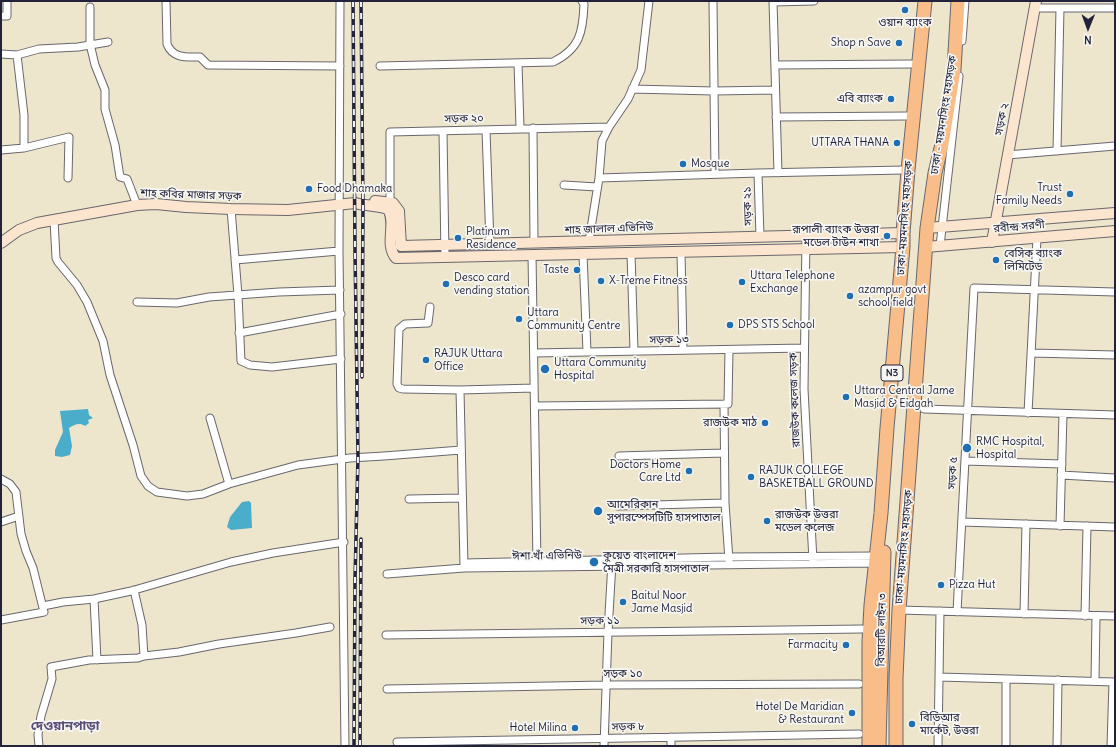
<!DOCTYPE html>
<meta charset="utf-8">
<style>
body{margin:0}
#map{position:relative;width:1116px;height:747px;overflow:hidden;background:#ede6cc;font-family:Delius,sans-serif}
canvas{display:block}
.frame{position:absolute;inset:0;border:2px solid #22223b;pointer-events:none}
.north{position:absolute;left:1068px;top:8px;width:40px;height:40px;-webkit-text-stroke:3px #f6f6f2;paint-order:stroke;rotate:181deg;font-size:11px;font-weight:700;line-height:16px;text-align:center;color:#22223b}
.north::after{content:'';display:block;margin:auto;width:14px;height:18px;background:#22223b;clip-path:polygon(50% 0,100% 100%,50% 72%,0 100%)}
</style>
<div id="map">
<canvas width="1116" height="747"></canvas>
<div class="frame"></div>
<div class="north">N</div>
</div>
<script>
const g = document.querySelector('canvas').getContext('2d');
g.lineJoin = 'round';
function paint(path, color) { g.fillStyle = color; g.fill(path, 'evenodd'); }
function trace(path, color, width, dash) { g.strokeStyle = color; g.lineWidth = width; g.lineCap = dash ? 'butt' : 'round'; g.setLineDash(dash || []); g.stroke(path); }
function write(font, color, halo, rows, align = 'center') {
  g.font = font + ' Delius,"Noto Sans Bengali",sans-serif'; g.lineWidth = 3.5; g.setLineDash([]); g.textBaseline = 'middle'; g.strokeStyle = halo; g.fillStyle = color; for (const [text, x, y, turn = 0] of rows) {
    g.save(); g.translate(x, y); g.rotate((+turn || 0) * Math.PI / 180); g.textAlign = isNaN(turn) ? turn : align; if (halo) g.strokeText(text, 0, 0); g.fillText(text, 0, 0); g.restore();
  }
}
const water = new Path2D(`
 M 88,409 L 89,415 L 93,418 L 88,420 L 89,423 L 85,426 C 79,422 74,425 69,428 L 72,446 L 70,455 L 62,457 L 55,456 L 55,450 L 63,432 L 60,411 Z
 M 249,501 L 251,503 L 252,528 L 231,530 L 227,527 L 230,517 L 242,502 Z`);
const street = new Path2D(`
 M 166,1 L 167,44 C 173,59 187,57 200,57 L 208,65 L 340,66
 M 340,1 L 339,251 L 345,746
 M 713,1 L 715,174
 M 773,1 L 778,173
 M 773,2 L 814,1
 M 90,7 L 90,44 L 95,65 L 105,90 L 105,109 L 115,145 L 120,177 L 127,179 L 137,205
 M 1034,8 L 1115,8
 M 1,16 L 7,16 L 7,1
 M 962,41 L 965,1
 M 1,54 L 17,55 L 24,115 L 24,148 L 1,150
 M 17,55 L 39,49 L 78,47 L 108,42
 M 518,63 L 520,128
 M 775,65 L 912,64
 M 380,66 L 553,62 C 580,49 583,32 584,4 L 582,1
 M 632,89 L 714,91 L 775,90
 M 776,117 L 908,116
 M 533,128 L 534,243
 M 486,130 L 490,244
 M 443,131 L 445,257
 M 24,148 L 69,137 L 68,178
 M 1057,151 L 1060,8
 M 1007,155 L 1115,146
 M 599,178 L 758,173 L 760,237 L 758,173 L 904,170
 M 564,185 L 597,187
 M 390,202 L 390,132 L 609,127
 M 231,209 L 238,295 L 241,361 L 250,365 L 272,367 L 341,359
 M 54,220 L 56,258 L 58,262 L 77,285 L 87,302 L 103,341 L 110,375 L 133,445 L 141,476 L 148,486 L 157,492 L 187,496 L 203,494 L 229,484 L 298,465 L 350,458 L 384,456 L 461,450
 M 806,236 L 804,389 L 813,561
 M 589,241 L 599,178 L 602,141 L 609,127 L 628,99 L 641,70 L 649,1
 M 940,246 L 959,76
 M 681,252 L 683,350
 M 631,253 L 634,351
 M 583,254 L 587,352
 M 532,255 L 537,565
 M 235,260 L 339,251
 M 137,302 L 177,303 L 209,297 L 279,292 L 340,290
 M 430,307 L 428,323 L 405,324 L 399,329 L 397,384 L 399,388 L 403,389 L 460,390 L 534,388
 M 239,333 L 341,314
 M 534,353 L 804,348
 M 1031,353 L 1115,355
 M 460,390 L 464,566
 M 724,404 L 725,503 L 729,560
 M 535,406 L 728,404 L 729,350
 M 924,409 L 1115,415
 M 1028,413 L 1037,238
 M 210,418 L 229,484
 M 619,456 L 724,453
 M 965,461 L 1062,464
 M 1061,475 L 1115,478
 M 1,479 L 10,484 L 16,492 L 21,534 L 26,551 L 33,568 L 44,612 L 1,620
 M 409,499 L 462,498
 M 618,506 L 725,503
 M 1,522 L 19,516
 M 962,522 L 1115,527
 M 1060,526 L 1063,414
 M 464,563 L 728,557 L 876,556
 M 387,574 L 464,568 L 871,563 L 875,564
 M 134,590 L 142,625 L 144,656
 M 94,599 L 97,660
 M 43,606 L 63,602 L 94,599 L 131,591 L 231,562 L 273,553 L 344,542
 M 899,610 L 1115,616
 M 957,612 L 974,288 L 1115,292
 M 1024,614 L 1026,524
 M 1085,616 L 1087,526
 M 386,635 L 862,629
 M 939,677 L 1115,682
 M 1006,679 L 1006,746
 M 1095,681 L 1096,616
 M 387,689 L 606,685 L 859,684
 M 671,737 L 671,746
 M 397,742 L 859,734
 M 39,746 L 38,735 L 41,716 L 52,679 L 51,667 L 89,660 L 138,658 L 144,656 L 179,652 L 219,644 L 296,633 L 330,627
 M 604,746 L 608,632 L 612,562
 M 938,746 L 940,611
 M 1057,746 L 1058,680
 M 1111,746 L 1113,682`);
const secondary = new Path2D(`
 M 375,201 L 393,203 L 399,211 L 401,246 L 903,233
 M 927,228 L 1115,213
 M 992,242 L 1036,1
 M 1,243 L 19,230 L 37,223 L 137,205 L 156,204 L 186,207 L 231,209 L 288,210 L 355,203 C 365,206 378,205 388,209 C 397,224 384,244 396,258 L 903,247
 M 926,247 L 1115,231`);
const highway = new Path2D(`
 M 869,746 L 869,642 L 871,605 L 881,513 L 887,428 L 903,247 L 903,233 L 908,170 L 925,1
 M 879,746 L 884,552
 M 896,746 L 896,678 L 899,610 L 927,228 L 935,173 L 942,144 L 954,70 L 958,1`);
const rail = new Path2D(`
 M 353,1 L 355,250 L 358,457 L 355,579 L 354,746
 M 361,1 L 363,206 L 362,377
 M 360,746 L 361,539`);
const markers = [
 [905,10,4,"#1f6fb2"],
 [899,43,4,"#1f6fb2"],
 [891,99,4,"#1f6fb2"],
 [897,143,4,"#1f6fb2"],
 [683,164,4,"#1f6fb2"],
 [309,189,4,"#1f6fb2"],
 [1070,194,4,"#1f6fb2"],
 [887,236,4,"#1f6fb2"],
 [458,238,4,"#1f6fb2"],
 [996,260,4,"#1f6fb2"],
 [577,270,4,"#1f6fb2"],
 [601,281,4,"#1f6fb2"],
 [742,282,4,"#1f6fb2"],
 [446,284,4,"#1f6fb2"],
 [850,296,4,"#1f6fb2"],
 [519,319,4,"#1f6fb2"],
 [730,325,4,"#1f6fb2"],
 [426,360,4,"#1f6fb2"],
 [545,369,5,"#1f6fb2"],
 [846,397,4,"#1f6fb2"],
 [765,423,4,"#1f6fb2"],
 [967,448,5,"#1f6fb2"],
 [689,471,4,"#1f6fb2"],
 [751,477,4,"#1f6fb2"],
 [598,511,5,"#1f6fb2"],
 [767,521,4,"#1f6fb2"],
 [594,562,5,"#1f6fb2"],
 [941,585,4,"#1f6fb2"],
 [623,602,4,"#1f6fb2"],
 [846,645,4,"#1f6fb2"],
 [852,713,4,"#1f6fb2"],
 [912,724,4,"#1f6fb2"],
 [575,728,4,"#1f6fb2"]
];
const shields = [
 [892,373,22]
];
const shieldNames = [
 ["N3",892,373]
];
const poiNames = [
 ["ওয়ান ব্যাংক",905,23,"center"],
 ["Shop n Save",891,43,"right"],
 ["এবি ব্যাংক",883,99,"right"],
 ["UTTARA THANA",889,143,"right"],
 ["Mosque",691,164],
 ["Trust",1062,188,"right"],
 ["Family Needs",1062,201,"right"],
 ["Food Dhamaka",317,189],
 ["রূপালী ব্যাংক উত্তরা",879,230,"right"],
 ["মডেল টাউন শাখা",879,243,"right"],
 ["Platinum",466,232],
 ["Residence",466,245],
 ["বেসিক ব্যাংক",1004,254],
 ["লিমিটেড",1004,267],
 ["Taste",569,270,"right"],
 ["Uttara Telephone",750,276],
 ["Exchange",750,289],
 ["Desco card",454,278],
 ["vending station",454,291],
 ["X-Treme Fitness",609,281],
 ["azampur govt",858,290],
 ["school field",858,303],
 ["Uttara",527,313],
 ["Community Centre",527,326],
 ["DPS STS School",738,325],
 ["RAJUK Uttara",434,354],
 ["Office",434,367],
 ["Uttara Community",554,363],
 ["Hospital",554,376],
 ["Uttara Central Jame",854,391],
 ["Masjid & Eidgah",854,404],
 ["রাজউক মাঠ",757,423,"right"],
 ["RMC Hospital,",976,442],
 ["Hospital",976,455],
 ["Doctors Home",681,465,"right"],
 ["Care Ltd",681,478,"right"],
 ["RAJUK COLLEGE",759,471],
 ["BASKETBALL GROUND",759,484],
 ["আমেরিকান",607,505],
 ["সুপারস্পেসটিটি হাসপাতাল",607,518],
 ["রাজউক উত্তরা",775,515],
 ["মডেল কলেজ",775,528],
 ["কুয়েত বাংলাদেশ",603,556],
 ["মৈত্রী সরকারি হাসপাতাল",603,569],
 ["Pizza Hut",949,585],
 ["Baitul Noor",631,596],
 ["Jame Masjid",631,609],
 ["Farmacity",838,645,"right"],
 ["Hotel De Maridian",844,707,"right"],
 ["& Restaurant",844,720,"right"],
 ["বিডিআর",920,718],
 ["মার্কেট, উত্তরা",920,731],
 ["Hotel Milina",567,728,"right"]
];
const streetNames = [
 ["ঢাকা - ময়মনসিংহ মহাসড়ক",944,115,-81],
 ["সড়ক ২০",464,119,-1],
 ["সড়ক ২",1002,119,-79],
 ["শাহ কবির মাজার সড়ক",191,195,2],
 ["সড়ক ২১",748,206,-92],
 ["ঢাকা-ময়মনসিংহ মহাসড়ক",905,218,-86],
 ["রবীন্দ্র সরণী",1019,227,-5],
 ["শাহ জালাল এভিনিউ",609,229,-2],
 ["সড়ক ১৩",669,340,-1],
 ["রাজউক কলেজ সড়ক",795,400,-92],
 ["সড়ক ৫",953,473,-87],
 ["ঢাকা-ময়মনসিংহ মহাসড়ক",904,547,-85],
 ["ঈশা খাঁ এভিনিউ",547,556,-1],
 ["সড়ক ১১",600,621,-1],
 ["বিআরটি লাইন ৩",882,630,-89],
 ["সড়ক ১০",623,674],
 ["সড়ক ৮",628,727,-1]
];
const quarterNames = [
 ["দেওয়ানপাড়া",65,726]
];
paint(water, '#4aadc9');
trace(street, '#69676e', 9);
trace(secondary, '#69676e', 12);
trace(highway, '#69676e', 15);
trace(street, '#fff', 7);
trace(secondary, '#fce5cf', 10);
trace(highway, '#f8bd88', 13);
trace(rail, '#22223b', 3.5);
trace(rail, '#f6f6f2', 2, [6]);
for (const [x, y, r, color] of markers) { const dot = new Path2D(); dot.arc(x, y, r, 0, 2 * Math.PI); g.fillStyle = color; g.fill(dot); trace(dot, '#f6f6f2', 1.5); }
for (const [x, y, w] of shields) { const box = new Path2D(); box.roundRect(x - w / 2, y - 8, w, 16, 3); g.fillStyle = '#f6f6f2'; g.fill(box); trace(box, '#22223b', 1); }
write('bold 10px', '#22223b', null, shieldNames);
write('11px', '#22223b', '#f6f6f2', poiNames, 'left');
write('11px', '#22223b', '#f6f6f2', streetNames);
write('bold 13px', '#5b4e78', '#f6f6f2', quarterNames);
</script>
